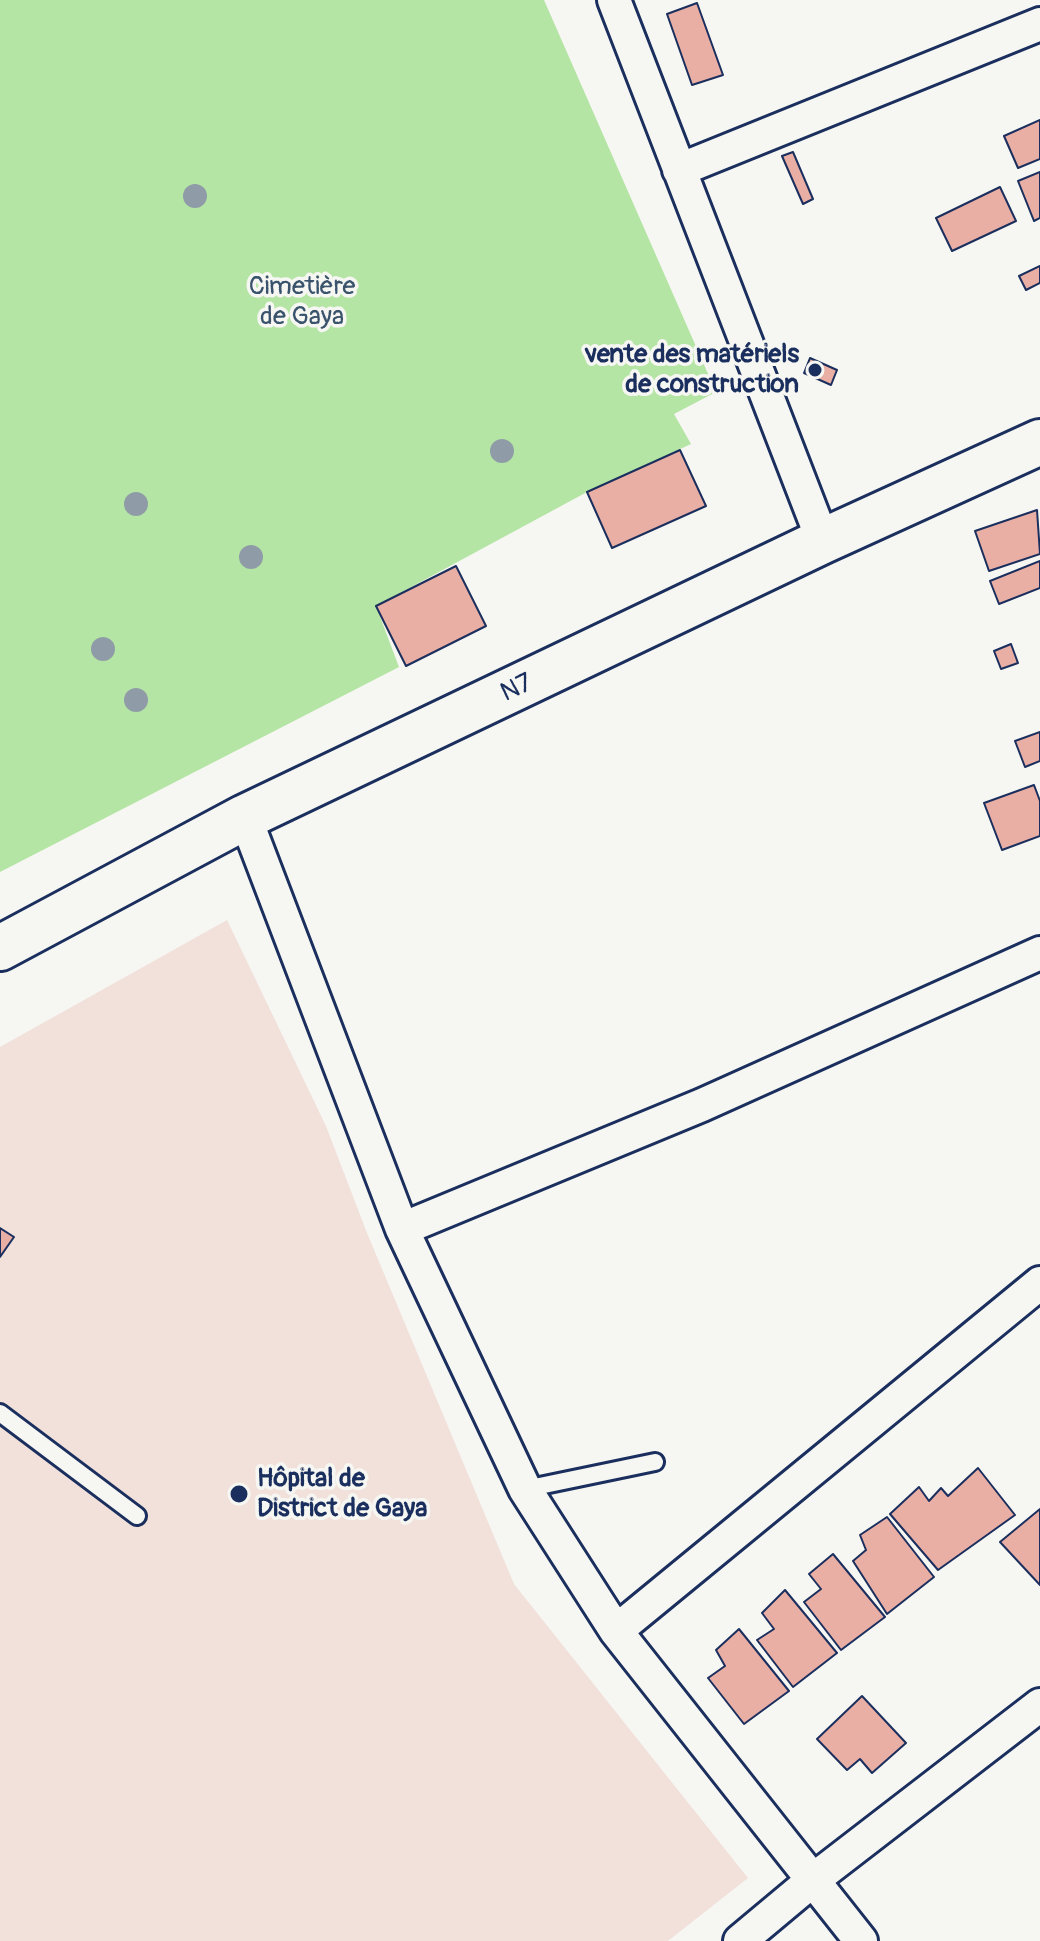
<!DOCTYPE html>
<meta charset="utf-8">
<style>
body{margin:0}
canvas{display:block;background:#f6f6f2}
</style>
<canvas width="1040" height="1941"></canvas>
<script>
const g = document.querySelector('canvas').getContext('2d');
g.lineJoin = 'round';
function paint(path, color) { g.fillStyle = color; g.fill(path, 'evenodd'); }
function trace(path, color, width, dash) { g.strokeStyle = color; g.lineWidth = width; g.lineCap = dash ? 'butt' : 'round'; g.setLineDash(dash || []); g.stroke(path); }
function write(font, color, halo, rows, align = 'center') {
  g.font = font + ' Pangolin,sans-serif'; g.lineWidth = 7; g.setLineDash([]); g.textBaseline = 'middle'; g.strokeStyle = halo; g.fillStyle = color; for (const [text, x, y, turn = 0] of rows) {
    g.save(); g.translate(x, y); g.rotate((+turn || 0) * Math.PI / 180); g.textAlign = isNaN(turn) ? turn : align; if (halo) g.strokeText(text, 0, 0); g.fillText(text, 0, 0); g.restore();
  }
}
const built = new Path2D(`
 M 227,920 L 326,1126 L 367,1233 L 514,1584 L 748,1878 L 668,1941 L 0,1941 L 0,1047 Z`);
const green = new Path2D(`
 M 0,0 L 544,0 L 716,392 L 674,414 L 691,444 L 587,492 L 376,606 L 399,667 L 0,872 Z`);
const building = new Path2D(`
 M 697,3 L 723,75 L 692,85 L 667,14 Z
 M 1040,120 L 1040,159 L 1018,168 L 1004,136 Z
 M 793,152 L 813,199 L 803,204 L 782,156 Z
 M 1040,172 L 1040,218 L 1034,221 L 1018,181 Z
 M 1000,187 L 1016,221 L 952,251 L 936,218 Z
 M 1040,266 L 1040,283 L 1026,290 L 1019,276 Z
 M 810,358 L 837,370 L 831,385 L 804,373 Z
 M 680,450 L 706,506 L 612,548 L 587,492 Z
 M 1037,510 L 1040,554 L 989,571 L 975,531 Z
 M 1040,561 L 1040,588 L 999,604 L 990,581 Z
 M 456,566 L 486,626 L 406,666 L 376,606 Z
 M 1011,644 L 1018,663 L 1001,669 L 994,651 Z
 M 1040,732 L 1040,761 L 1025,767 L 1015,741 Z
 M 1034,785 L 1040,801 L 1040,836 L 1002,850 L 984,803 Z
 M 0,1228 L 14,1237 L 0,1257 Z
 M 978,1468 L 1015,1515 L 938,1570 L 890,1514 L 919,1487 L 929,1501 L 941,1488 L 948,1496 Z
 M 1040,1509 L 1040,1585 L 1000,1542 Z
 M 887,1517 L 934,1577 L 887,1614 L 853,1561 L 866,1550 L 860,1535 Z
 M 833,1554 L 885,1617 L 841,1650 L 804,1602 L 821,1589 L 809,1574 Z
 M 785,1590 L 837,1653 L 793,1687 L 757,1640 L 774,1629 L 762,1613 Z
 M 739,1629 L 789,1691 L 744,1724 L 708,1678 L 725,1666 L 716,1650 Z
 M 862,1696 L 906,1743 L 872,1773 L 860,1759 L 847,1770 L 817,1739 Z`);
const lane = new Path2D(`
 M 0,1413 L 137,1516
 M 525,1489 L 655,1462`);
const street = new Path2D(`
 M 614,0 L 823,541
 M 679,170 L 1040,24
 M 245,817 L 402,1229 L 525,1489 L 616,1631 L 861,1941
 M 402,1229 L 702,1105 L 1040,953
 M 616,1631 L 1040,1283
 M 740,1941 L 813,1880 L 1040,1705`);
const primary = new Path2D(`
 M 0,948 L 245,817 L 823,541 L 1040,442`);
const trees = [
 [195,196],
 [502,451],
 [136,504],
 [251,557],
 [103,649],
 [136,700]
];
const markers = [
 [815,370,8,"#1b2f5e"],
 [239,1494,10,"#1b2f5e"]
];
const parkNames = [
 ["Cimetière",302,287],
 ["de Gaya",302,317]
];
const poiNames = [
 ["vente des matériels",799,355],
 ["de construction",799,385],
 ["Hôpital de",257,1479,"left"],
 ["District de Gaya",257,1509,"left"]
];
const streetNames = [
 ["N7",517,689,-25]
];
paint(built, '#f2e1db');
paint(green, '#b5e5a4');
paint(building, '#e9afa4');
trace(building, '#1b2f5e', 2);
trace(lane, '#1b2f5e', 22);
trace(street, '#1b2f5e', 38);
trace(primary, '#1b2f5e', 50);
trace(lane, '#f6f6f2', 16);
trace(street, '#f6f6f2', 32);
trace(primary, '#f6f6f2', 44);
g.fillStyle = '#8f9ca8';
for (const [x, y] of trees) { g.beginPath(); g.arc(x, y, 12, 0, 2 * Math.PI); g.fill(); }
for (const [x, y, r, color] of markers) { const dot = new Path2D(); dot.arc(x, y, r, 0, 2 * Math.PI); g.fillStyle = color; g.fill(dot); trace(dot, '#f6f6f2', 3); }
write('26px', '#3a536c', '#f6f6f2', parkNames);
write('bold 26px', '#1b2f5e', '#f6f6f2', poiNames, 'right');
write('26px', '#1b2f5e', '#f6f6f2', streetNames);
</script>
